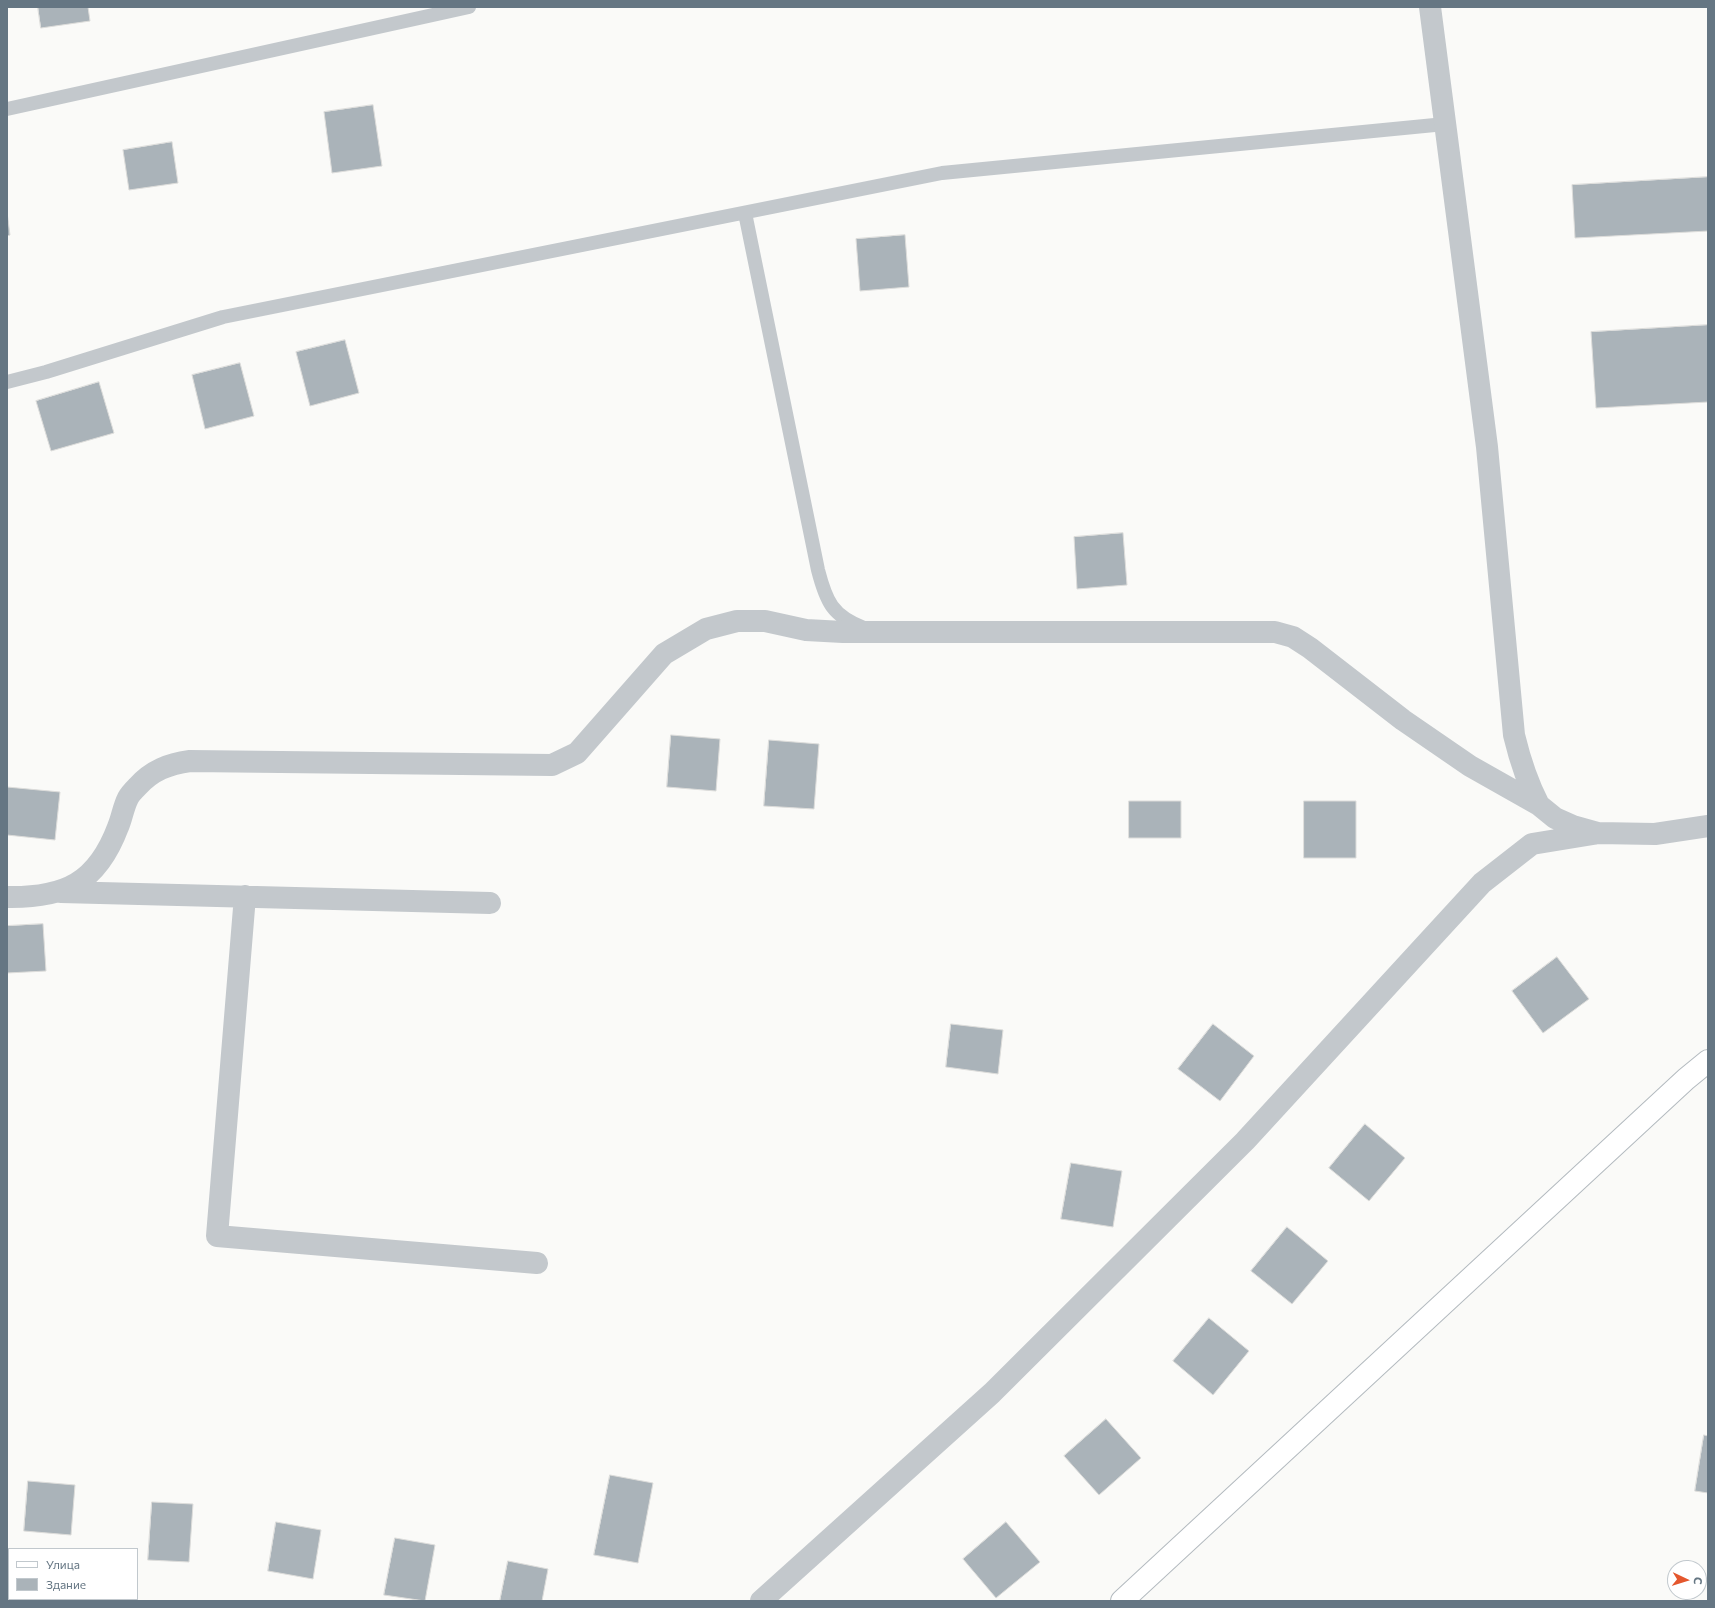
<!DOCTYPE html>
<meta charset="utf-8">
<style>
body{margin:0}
#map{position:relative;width:1715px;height:1608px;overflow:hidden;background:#fafaf8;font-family:Commissioner,sans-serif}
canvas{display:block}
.frame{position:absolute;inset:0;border:8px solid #657683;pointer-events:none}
.legend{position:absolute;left:8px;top:1548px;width:130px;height:52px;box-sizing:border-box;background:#fff;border:1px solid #c1c8cd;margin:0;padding:5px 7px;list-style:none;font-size:12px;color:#657683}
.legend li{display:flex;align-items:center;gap:8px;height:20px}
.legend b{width:20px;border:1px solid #c1c8cd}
.north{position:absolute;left:1667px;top:1560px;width:40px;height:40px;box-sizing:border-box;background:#fff;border:1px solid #c1c8cd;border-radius:50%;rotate:94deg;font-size:11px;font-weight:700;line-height:16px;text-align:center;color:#657683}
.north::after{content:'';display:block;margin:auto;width:14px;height:18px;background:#e4572e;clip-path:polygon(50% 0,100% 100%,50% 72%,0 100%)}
</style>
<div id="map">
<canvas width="1715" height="1608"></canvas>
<div class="frame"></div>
<ul class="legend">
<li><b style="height:5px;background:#fff"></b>Улица</li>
<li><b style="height:11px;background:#aab3b9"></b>Здание</li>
</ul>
<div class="north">С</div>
</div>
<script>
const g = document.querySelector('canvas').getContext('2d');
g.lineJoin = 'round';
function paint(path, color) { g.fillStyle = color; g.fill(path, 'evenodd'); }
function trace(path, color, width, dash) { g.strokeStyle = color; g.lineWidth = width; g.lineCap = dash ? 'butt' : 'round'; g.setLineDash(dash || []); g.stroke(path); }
const building = new Path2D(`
 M 38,7 L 88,7 L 90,21 L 41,28 Z
 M 373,105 L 382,166 L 332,173 L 324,112 Z
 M 172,142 L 178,183 L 129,190 L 123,150 Z
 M 1708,177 L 1708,231 L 1575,238 L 1572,185 Z
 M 7,212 L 10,235 L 7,236 Z
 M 905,235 L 909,287 L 860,291 L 856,239 Z
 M 1708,325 L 1708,402 L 1596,408 L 1591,332 Z
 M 345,340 L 359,393 L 310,406 L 296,352 Z
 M 240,363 L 254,416 L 205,429 L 192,375 Z
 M 99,382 L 114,433 L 51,451 L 36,401 Z
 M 1123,533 L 1127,585 L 1077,589 L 1074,537 Z
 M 671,735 L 720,739 L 716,791 L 667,787 Z
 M 769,740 L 819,744 L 814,809 L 764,806 Z
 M 7,787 L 60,792 L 55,840 L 7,835 Z
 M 1129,801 L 1181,801 L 1181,838 L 1129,838 Z
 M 1304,801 L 1356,801 L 1356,858 L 1304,858 Z
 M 43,924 L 46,971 L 7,973 L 7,926 Z
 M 1557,957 L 1589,999 L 1543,1033 L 1512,991 Z
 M 951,1024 L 1003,1030 L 998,1074 L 946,1067 Z
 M 1213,1024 L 1254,1056 L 1220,1101 L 1178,1069 Z
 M 1365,1124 L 1405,1158 L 1369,1201 L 1329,1168 Z
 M 1071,1163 L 1122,1171 L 1113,1227 L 1061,1219 Z
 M 1287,1227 L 1328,1261 L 1292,1304 L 1251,1271 Z
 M 1209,1318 L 1249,1351 L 1213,1395 L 1173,1361 Z
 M 1106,1419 L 1141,1458 L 1099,1495 L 1064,1456 Z
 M 1704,1435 L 1708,1436 L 1708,1493 L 1695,1491 Z
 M 610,1475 L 653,1483 L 638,1563 L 594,1555 Z
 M 28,1481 L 75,1485 L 71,1535 L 24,1531 Z
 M 152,1502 L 193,1504 L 189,1562 L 148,1560 Z
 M 276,1522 L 321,1530 L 313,1579 L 268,1571 Z
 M 1006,1522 L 1040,1562 L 996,1598 L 963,1559 Z
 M 395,1538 L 435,1545 L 425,1601 L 384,1595 Z
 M 508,1561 L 548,1569 L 542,1601 L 500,1601 Z`);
const lane = new Path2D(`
 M 7,109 L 469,7
 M 745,213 L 818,570 C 826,601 832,616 864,628
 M 7,382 L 46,372 L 223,317 L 942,173 L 1445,124`);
const street = new Path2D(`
 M 1430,7 L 1487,447 L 1514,735 C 1520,760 1527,782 1539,805
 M 61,892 L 490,903
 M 245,896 L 217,1236 L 537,1263
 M 7,897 C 65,898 97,883 118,827 C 122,818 123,808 128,798 C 130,794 134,790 137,787 C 152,770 169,764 190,761 L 552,765 L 577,753 L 664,654 L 706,629 L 737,621 L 765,621 L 806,630 L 843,632 L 1275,632 L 1293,637 L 1310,648 L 1403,720 L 1470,766 L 1539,805 L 1555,818 L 1573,826 L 1598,833 L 1655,834 L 1708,826
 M 761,1601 L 992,1393 L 1245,1141 L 1482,883 L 1532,844 L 1593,834`);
const secondary = new Path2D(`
 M 1122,1601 L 1686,1079 L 1708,1061`);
paint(building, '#aab3b9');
trace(building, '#dcdcda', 1);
trace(secondary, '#b3babf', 24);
trace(lane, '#c3c8cc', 14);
trace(street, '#c3c8cc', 22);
trace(secondary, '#fff', 22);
</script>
